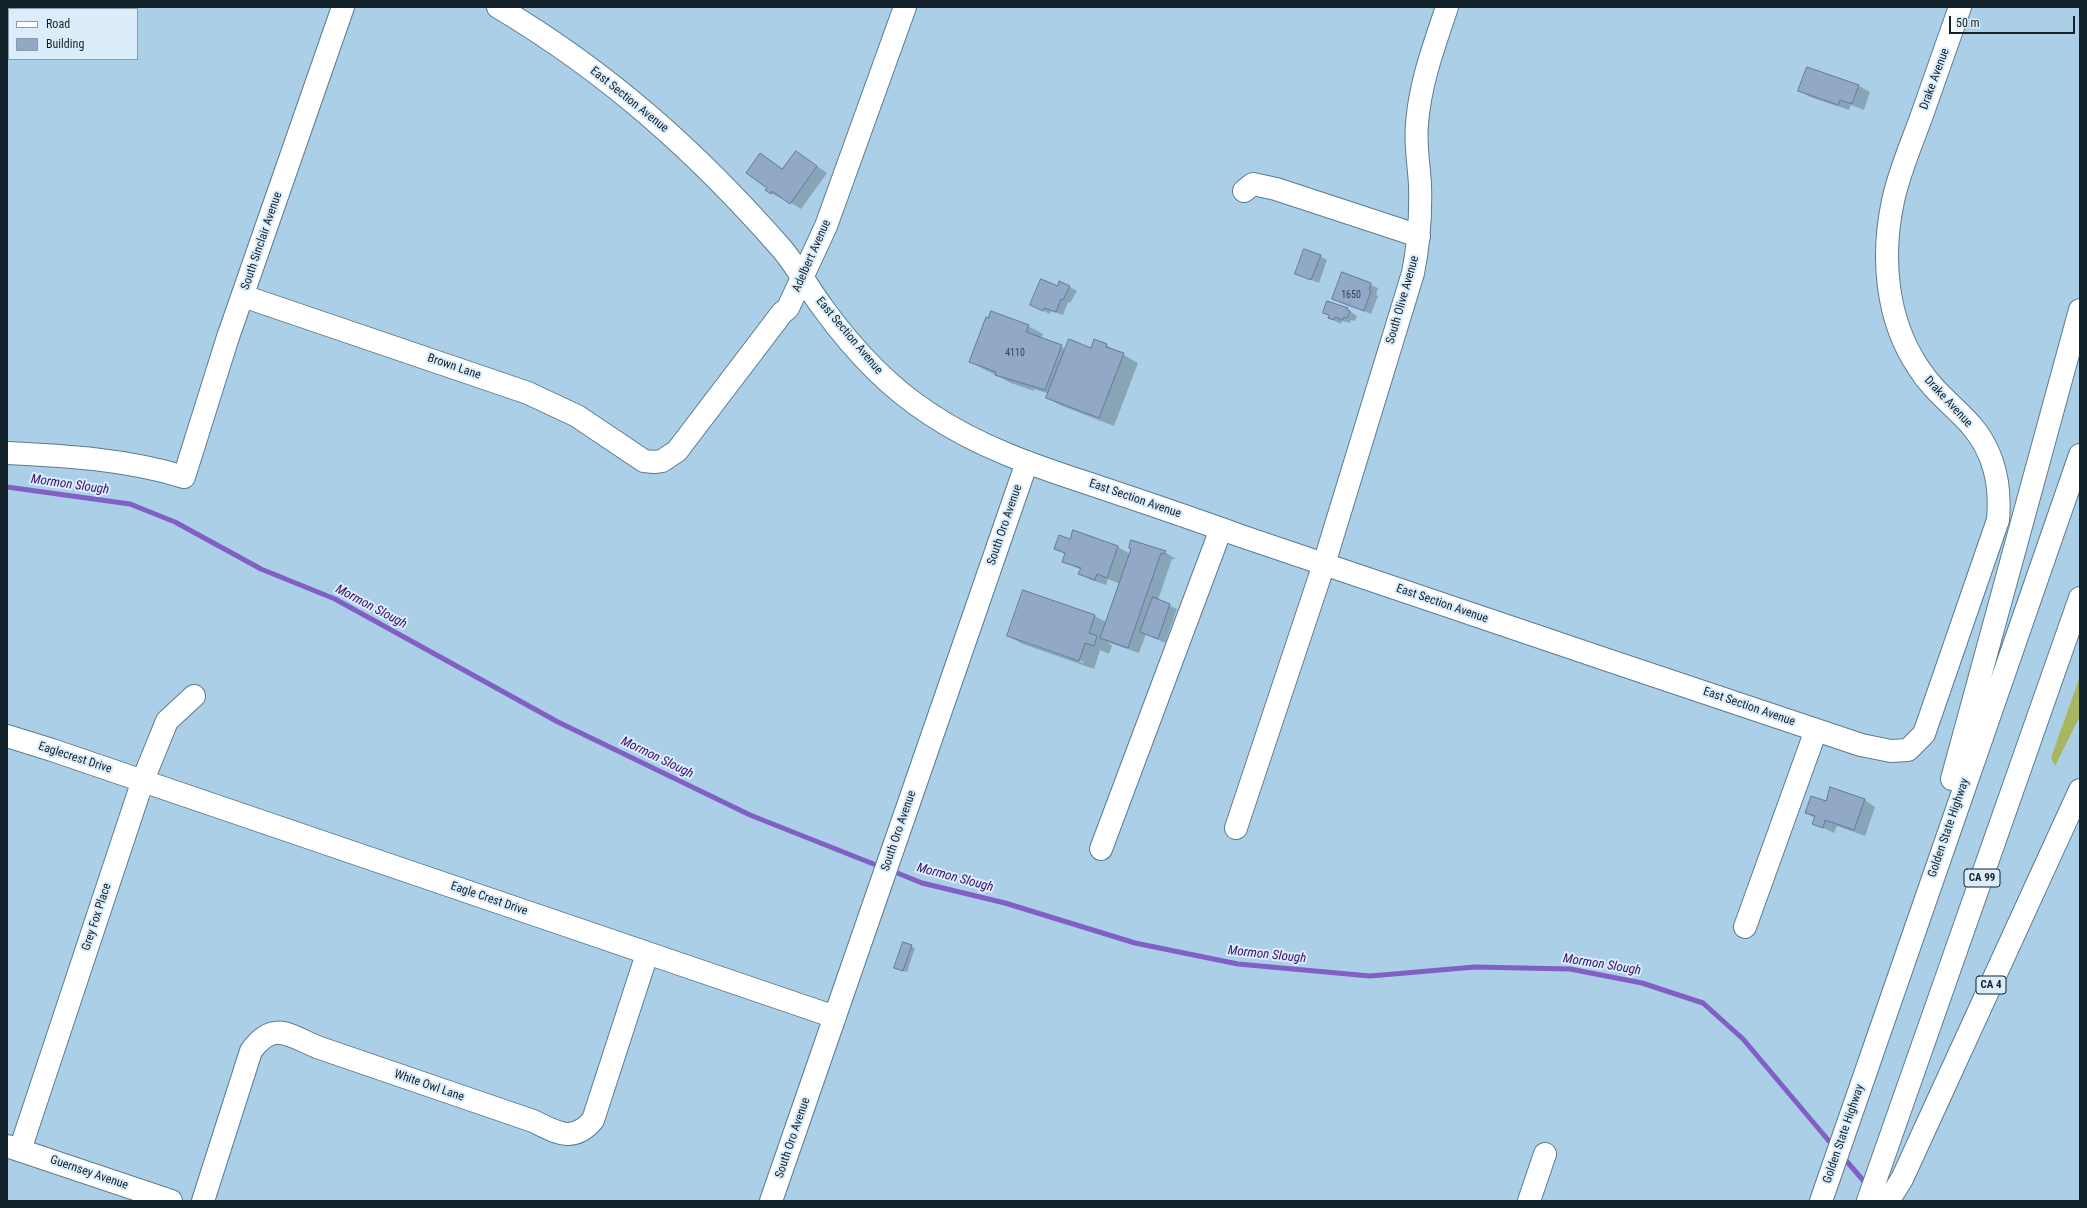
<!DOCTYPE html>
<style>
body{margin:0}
#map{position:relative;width:2087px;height:1208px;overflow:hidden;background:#abcfe7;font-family:"Roboto Condensed",sans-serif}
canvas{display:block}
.frame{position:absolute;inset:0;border:8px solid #13212a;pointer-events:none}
.legend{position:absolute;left:8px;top:8px;width:130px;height:52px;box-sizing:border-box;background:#dbedfa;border:1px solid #8b9ba7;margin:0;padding:5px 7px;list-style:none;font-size:12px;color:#13212a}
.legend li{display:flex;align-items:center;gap:8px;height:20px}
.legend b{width:20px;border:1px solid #8b9ba7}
.scale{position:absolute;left:1949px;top:16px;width:126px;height:18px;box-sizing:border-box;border:2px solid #13212a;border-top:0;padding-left:5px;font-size:12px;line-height:14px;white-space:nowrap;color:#13212a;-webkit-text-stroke:3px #dbedfa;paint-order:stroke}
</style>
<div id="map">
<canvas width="2087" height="1208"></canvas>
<div class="frame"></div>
<ul class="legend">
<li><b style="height:5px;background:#fff"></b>Road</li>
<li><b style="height:11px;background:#92a8c7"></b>Building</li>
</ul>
<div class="scale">50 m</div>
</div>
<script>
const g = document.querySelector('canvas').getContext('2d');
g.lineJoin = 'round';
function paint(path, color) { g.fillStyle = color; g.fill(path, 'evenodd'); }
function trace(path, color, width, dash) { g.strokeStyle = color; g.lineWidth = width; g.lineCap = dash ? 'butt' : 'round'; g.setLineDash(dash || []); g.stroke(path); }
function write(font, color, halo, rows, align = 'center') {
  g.font = font + ' "Roboto Condensed",sans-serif'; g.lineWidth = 4; g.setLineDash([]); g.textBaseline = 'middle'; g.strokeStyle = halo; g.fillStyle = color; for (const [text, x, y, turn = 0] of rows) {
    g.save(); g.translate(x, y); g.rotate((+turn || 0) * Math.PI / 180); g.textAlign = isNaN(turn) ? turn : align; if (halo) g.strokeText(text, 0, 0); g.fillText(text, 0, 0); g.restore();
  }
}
const green = new Path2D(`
 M 2080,676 L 2080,716 L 2055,766 L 2051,758 Z`);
const shadow = new Path2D(`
 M 1807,68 L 1859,86 L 1870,92 L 1864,110 L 1851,105 L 1849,110 L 1810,97 L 1799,90 Z
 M 796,152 L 827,173 L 801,209 L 783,198 L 782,199 L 771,193 L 761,154 L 783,169 Z
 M 1320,256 L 1327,260 L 1319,283 L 1296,274 Z
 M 1343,273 L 1378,288 L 1376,295 L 1378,296 L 1371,314 L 1333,299 Z
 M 1059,287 L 1070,287 L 1077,291 L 1070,303 L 1068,302 L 1063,315 L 1051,311 L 1050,314 L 1031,305 Z
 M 1347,309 L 1357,316 L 1355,321 L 1351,320 L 1350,323 L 1342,321 L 1341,324 L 1329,318 Z
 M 1028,326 L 1043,334 L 1041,338 L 1066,349 L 1091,349 L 1106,345 L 1138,363 L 1114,426 L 1062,406 L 1047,398 L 1049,394 L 1034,389 L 1034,391 L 1011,383 L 970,362 Z
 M 1074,531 L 1118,547 L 1130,554 L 1132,541 L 1165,552 L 1176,559 L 1172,559 L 1158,600 L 1177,609 L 1165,643 L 1146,634 L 1139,653 L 1107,642 L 1112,646 L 1109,654 L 1100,650 L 1094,669 L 1023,644 L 1008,636 L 1095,616 L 1106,622 L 1120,584 L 1108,579 L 1106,585 L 1091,580 L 1080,573 L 1081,570 L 1063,561 L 1065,554 L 1055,548 L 1070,540 ZM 1022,640 L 1084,662 L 1084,663 L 1022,642 Z
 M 1831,789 L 1865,800 L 1875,807 L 1865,836 L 1837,826 L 1834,833 L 1813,823 L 1815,818 L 1806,813 L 1826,803 Z
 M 904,943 L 915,948 L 907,972 L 898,969 Z`);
const stream = new Path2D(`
 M 7,487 L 130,504 L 175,522 L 261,569 L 335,599 L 558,722 L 750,815 L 881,867
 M 890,870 L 922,883 L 1005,903 L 1135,943 L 1238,964 L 1370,976 L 1475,967 L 1570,969 L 1642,983 L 1703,1003 L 1743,1039 L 1834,1147
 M 1843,1157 L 1868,1186`);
const building = new Path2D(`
 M 1807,67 L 1859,85 L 1852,104 L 1840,100 L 1838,105 L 1798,91 Z
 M 796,151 L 817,166 L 790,204 L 772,191 L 771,194 L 765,190 L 767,188 L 746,173 L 760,153 L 782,169 Z
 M 1304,249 L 1321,255 L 1311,280 L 1295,274 Z
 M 1342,272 L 1371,283 L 1369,290 L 1371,291 L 1364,311 L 1332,299 Z
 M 1041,279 L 1058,286 L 1059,281 L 1070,286 L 1063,300 L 1061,299 L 1056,312 L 1044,308 L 1043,311 L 1030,305 Z
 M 1327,301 L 1348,308 L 1347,310 L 1350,311 L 1347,318 L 1344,317 L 1343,320 L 1335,317 L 1334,320 L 1328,318 L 1329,315 L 1323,313 Z
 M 991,311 L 1029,325 L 1026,332 L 1062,345 L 1045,390 L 995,375 L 996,372 L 969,362 L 986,317 L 988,318 Z
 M 1069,339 L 1091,348 L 1094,339 L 1107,344 L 1106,347 L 1124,353 L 1099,418 L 1046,398 Z
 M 1073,530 L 1118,546 L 1107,578 L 1097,574 L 1095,580 L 1078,574 L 1081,568 L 1062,562 L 1065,553 L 1054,549 L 1059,535 L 1070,539 Z
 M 1131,540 L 1166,551 L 1164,554 L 1161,553 L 1128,648 L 1100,638 L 1131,549 L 1129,548 Z
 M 1023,590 L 1095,615 L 1089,633 L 1097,636 L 1094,646 L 1085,643 L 1079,661 L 1007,636 Z
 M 1153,597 L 1170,604 L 1158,639 L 1140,632 Z
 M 1830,787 L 1865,799 L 1854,830 L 1825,820 L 1823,828 L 1812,824 L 1815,816 L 1805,813 L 1811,796 L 1826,801 Z
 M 903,942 L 912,945 L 903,971 L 894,968 Z`);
const minor = new Path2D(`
 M 498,7 C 609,73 697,152 782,249 C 797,267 809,289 823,308 C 852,348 888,387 930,414 C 979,447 1035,466 1090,484 C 1141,501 1191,518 1241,536 C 1448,606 1654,676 1861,745 L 1891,751 L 1908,750 L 1924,734 L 1998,520 C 2001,485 1995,453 1971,425 C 1953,405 1932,390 1918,367 C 1886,319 1881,257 1893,201 C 1899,172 1912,143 1922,115 C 1935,79 1947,43 1960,7
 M 1244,191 L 1253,184 L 1276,189 L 1419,236
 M 243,296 L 528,393 L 577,416 L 644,461 L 654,462 L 662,461 L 677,451 L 782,313 L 788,308 L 826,226 L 905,7
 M 7,453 C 66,456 126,459 184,477 L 228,337 L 343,7
 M 7,736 L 52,750 L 835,1017
 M 1236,828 L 1324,564 L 1413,273 C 1419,243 1421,215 1420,185 C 1419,165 1415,145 1417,124 C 1420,83 1434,46 1447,7
 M 1101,849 L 1221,529
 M 1745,927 L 1816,730
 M 7,1146 L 171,1201
 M 20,1150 L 143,780 L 167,721 L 194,696
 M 203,1201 L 251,1051 C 273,1020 289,1035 317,1047 L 533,1121 C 556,1132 573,1144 593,1120 L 647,954
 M 771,1201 L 1027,462
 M 1529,1201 L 1545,1154`);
const highway = new Path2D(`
 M 1952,779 L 2080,310
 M 1821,1201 L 2080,455
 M 1868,1201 L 2080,598
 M 1888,1201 L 1902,1179 L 2080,790`);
const numberNames = [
 ["1650",1351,295],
 ["4110",1015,353]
];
const shields = [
 [1982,878,36],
 [1991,985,30]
];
const shieldNames = [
 ["CA 99",1982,878],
 ["CA 4",1991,985]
];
const streetNames = [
 ["Drake Avenue",1935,79,-70],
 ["East Section Avenue",629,100,39],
 ["South Sinclair Avenue",262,241,-71],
 ["Adelbert Avenue",812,256,-66],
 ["South Olive Avenue",1403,300,-74],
 ["East Section Avenue",849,336,50],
 ["Brown Lane",454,367,19],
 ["Drake Avenue",1948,402,47],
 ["East Section Avenue",1135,499,19],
 ["South Oro Avenue",1005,525,-71],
 ["East Section Avenue",1442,604,19],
 ["East Section Avenue",1749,707,19],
 ["Eaglecrest Drive",75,758,18],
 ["Golden State Highway",1949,828,-71],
 ["South Oro Avenue",899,831,-71],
 ["Eagle Crest Drive",489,899,19],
 ["Grey Fox Place",97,917,-72],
 ["White Owl Lane",429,1086,19],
 ["Golden State Highway",1844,1134,-71],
 ["South Oro Avenue",793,1138,-71],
 ["Guernsey Avenue",89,1173,19]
];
const waterNames = [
 ["Mormon Slough",70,485,8],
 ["Mormon Slough",371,607,28],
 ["Mormon Slough",657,758,26],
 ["Mormon Slough",955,878,15],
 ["Mormon Slough",1267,955,6],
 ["Mormon Slough",1602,965,9]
];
paint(green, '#a7b65f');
paint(shadow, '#0003');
trace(stream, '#825fc5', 5);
paint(building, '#92a8c7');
trace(building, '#647996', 1);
trace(minor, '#5a7c92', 24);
trace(highway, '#5a7c92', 24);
trace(minor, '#fff', 22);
trace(highway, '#fff', 22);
write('10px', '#334351', null, numberNames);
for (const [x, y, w] of shields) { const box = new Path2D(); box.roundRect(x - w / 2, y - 9, w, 18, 3); g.fillStyle = '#dbedfa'; g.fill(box); trace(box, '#13212a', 1); }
write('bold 11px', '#13212a', null, shieldNames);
write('12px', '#13212a', '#dbedfa', streetNames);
write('italic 13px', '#3a0f6d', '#dbedfa', waterNames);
</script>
